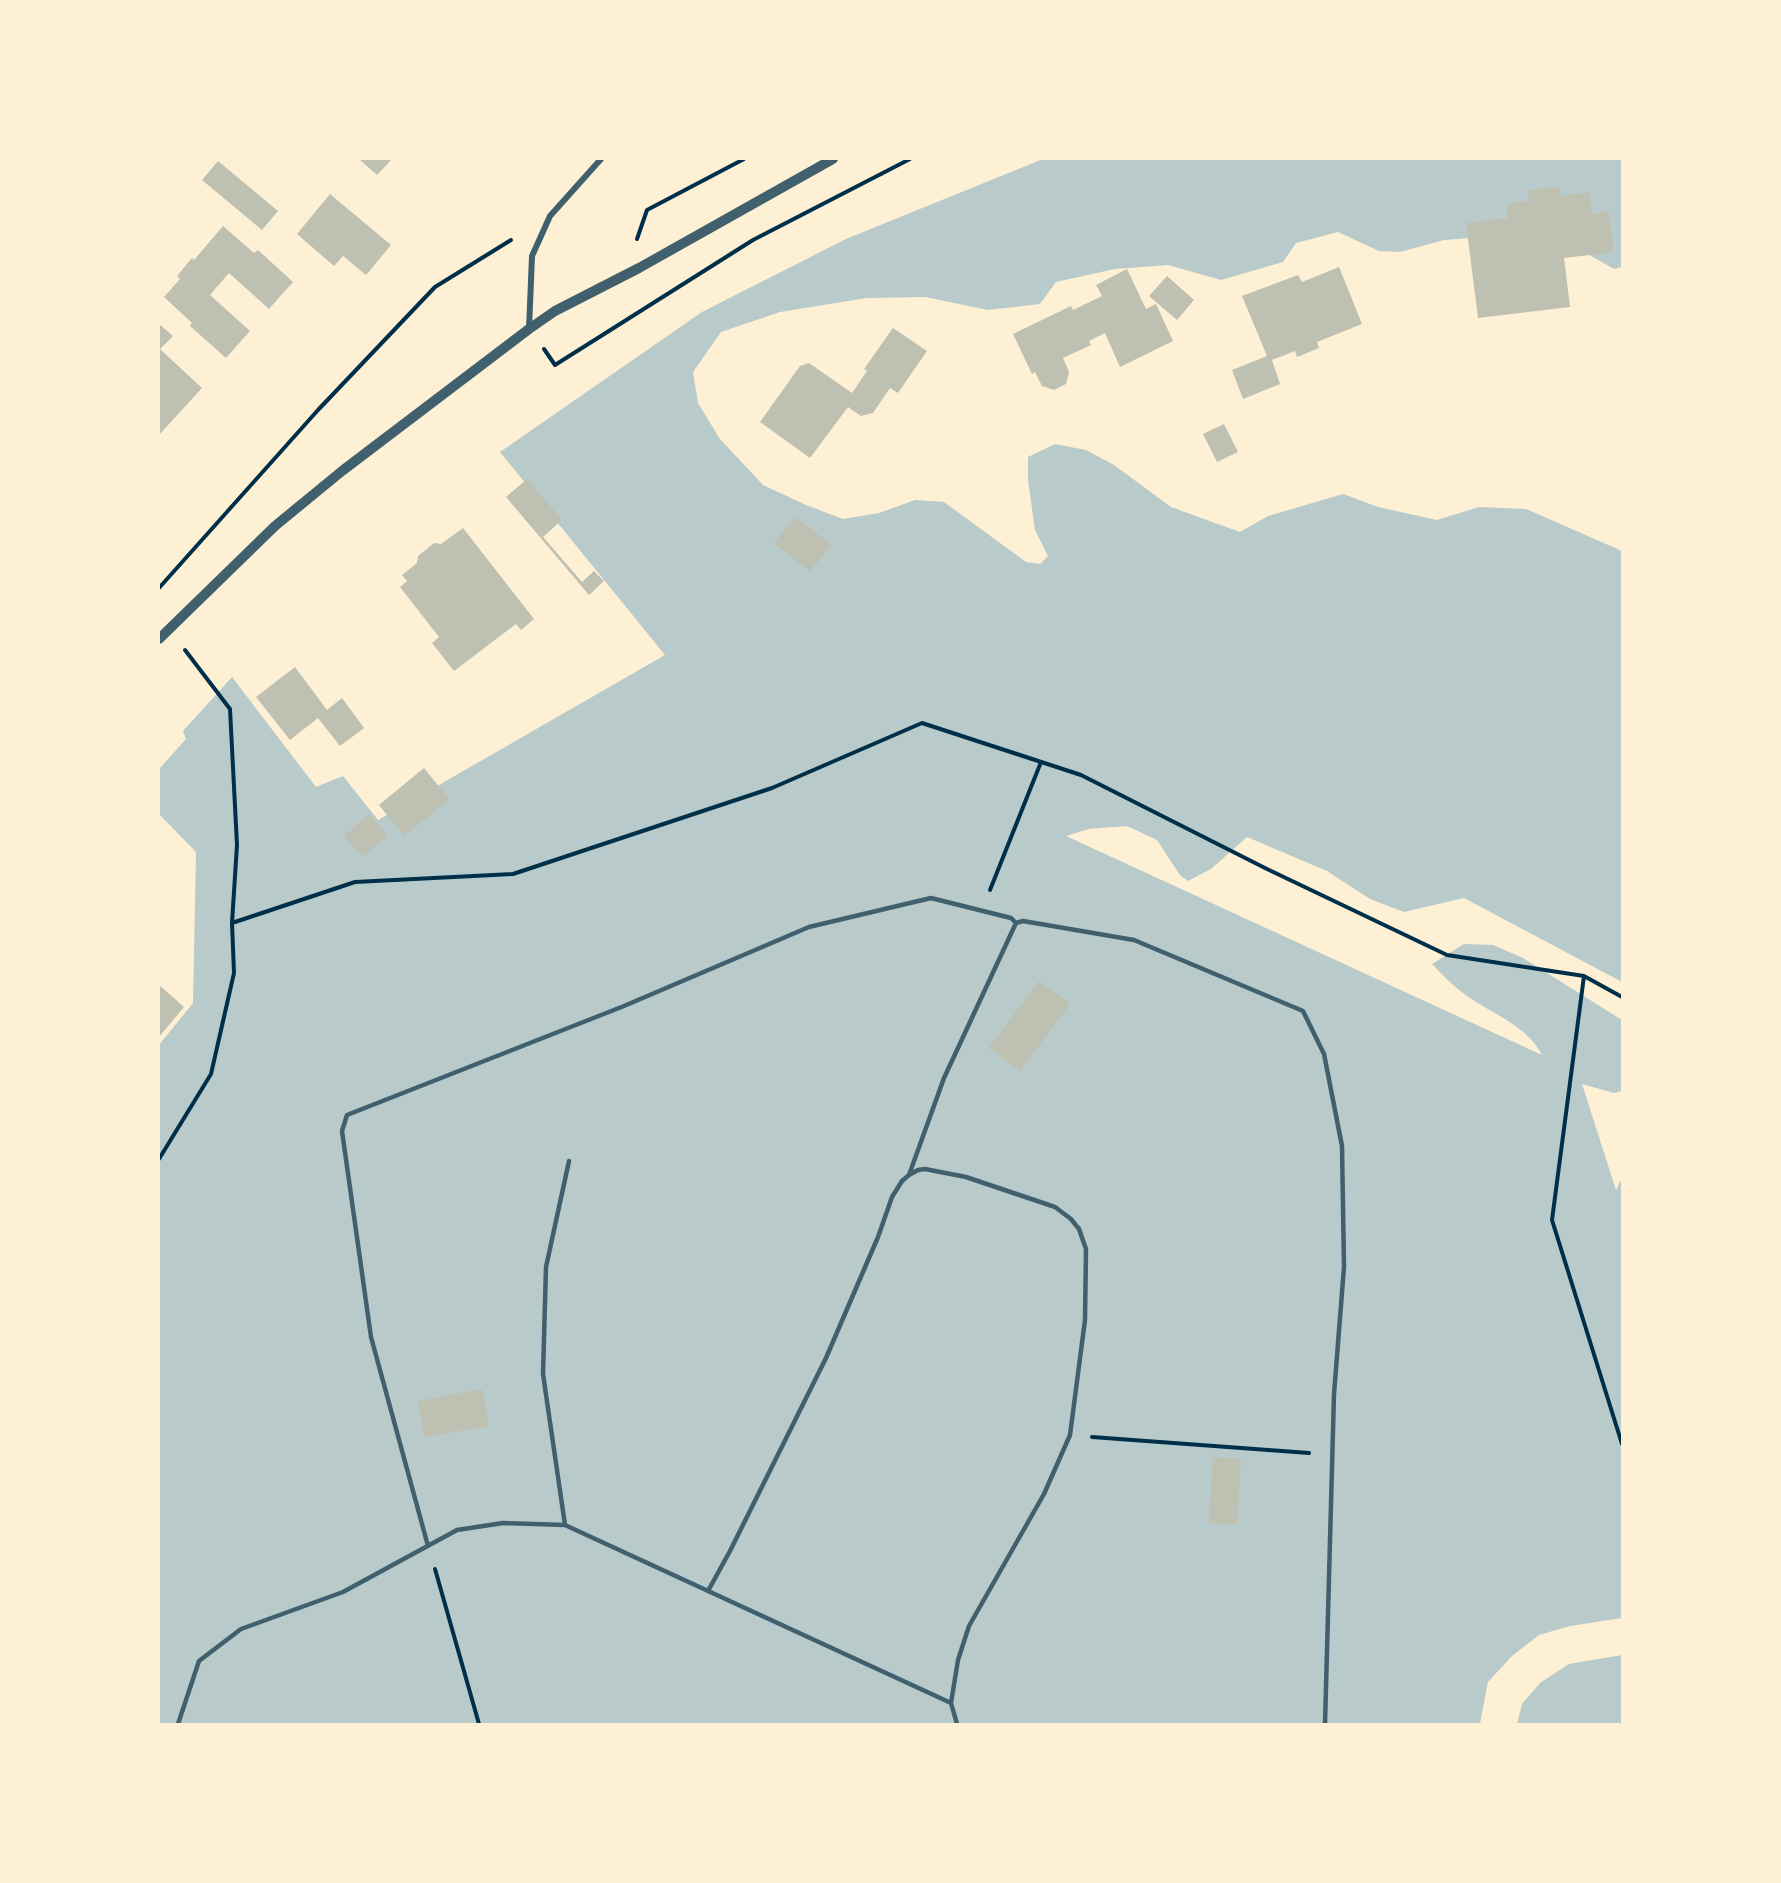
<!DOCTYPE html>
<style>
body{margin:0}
#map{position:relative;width:1781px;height:1883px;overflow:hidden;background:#fdf0d5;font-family:"Roboto Serif",serif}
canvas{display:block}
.frame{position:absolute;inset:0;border:160px solid #fdf0d5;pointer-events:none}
</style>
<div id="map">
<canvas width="1781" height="1883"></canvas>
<div class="frame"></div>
</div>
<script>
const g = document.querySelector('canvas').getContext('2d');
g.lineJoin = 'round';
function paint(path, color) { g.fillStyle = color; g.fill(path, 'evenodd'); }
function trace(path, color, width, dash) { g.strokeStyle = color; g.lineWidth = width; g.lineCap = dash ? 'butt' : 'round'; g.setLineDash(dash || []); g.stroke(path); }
const green = new Path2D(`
 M 1043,159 L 1622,159 L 1622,267 L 1614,269 L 1577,248 L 1510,235 L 1444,240 L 1400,252 L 1379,251 L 1338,232 L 1296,243 L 1283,262 L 1221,280 L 1168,265 L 1115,269 L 1056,282 L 1040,304 L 988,310 L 925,297 L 867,298 L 780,312 L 721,332 L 693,372 L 698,403 L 720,439 L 763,485 L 806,505 L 843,519 L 879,513 L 915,500 L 944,502 L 1026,562 L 1040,564 L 1048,556 L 1035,530 L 1028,480 L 1028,457 L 1055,444 L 1086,450 L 1114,465 L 1171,507 L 1240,532 L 1268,516 L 1343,494 L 1378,507 L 1437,520 L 1479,507 L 1526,509 L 1622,551 L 1622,982 L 1464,898 L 1404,912 L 1370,899 L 1327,871 L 1247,837 L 1211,869 L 1188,881 L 1180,875 L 1157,840 L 1127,826 L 1089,829 L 1066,836 L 1542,1055 C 1526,1023 1486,1012 1459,990 C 1449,982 1441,973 1432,964 L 1464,944 L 1493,945 L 1523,958 L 1622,1020 L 1622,1091 L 1614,1093 L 1582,1084 L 1616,1190 L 1622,1178 L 1622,1618 L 1570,1626 L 1539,1635 L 1512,1656 L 1488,1682 L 1480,1724 L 159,1724 L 159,1045 L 193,1003 L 196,852 L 159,814 L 159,769 L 186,739 L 183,731 L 232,677 L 316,787 L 343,776 L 378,820 L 665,655 L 500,452 L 702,312 L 846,239 Z
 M 1622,1655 L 1622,1724 L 1517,1724 L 1522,1704 L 1540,1683 L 1569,1664 Z`);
const building = new Path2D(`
 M 359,159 L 392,159 L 377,175 Z
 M 218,161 L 278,211 L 262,230 L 202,180 Z
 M 1560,187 L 1561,196 L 1589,192 L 1592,214 L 1609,212 L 1614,252 L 1564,258 L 1570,307 L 1478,318 L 1466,223 L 1508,218 L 1506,204 L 1529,201 L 1528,190 Z
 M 330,194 L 391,245 L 366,275 L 343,256 L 334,266 L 297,234 Z
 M 223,226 L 254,253 L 258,250 L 293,282 L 269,309 L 229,273 L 210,295 L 250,331 L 226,358 L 190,326 L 192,323 L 164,297 L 180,279 L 177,276 L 192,258 L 194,260 Z
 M 1339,267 L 1362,324 L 1317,342 L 1319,348 L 1297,357 L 1295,351 L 1272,360 L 1280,384 L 1243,399 L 1232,370 L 1267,356 L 1242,296 L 1298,275 L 1302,282 Z
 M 1127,269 L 1146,309 L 1156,304 L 1173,341 L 1120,367 L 1105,333 L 1089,341 L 1091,345 L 1063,358 L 1069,372 L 1066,384 L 1054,390 L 1042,386 L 1035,372 L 1032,374 L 1013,334 L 1071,306 L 1073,310 L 1102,296 L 1096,285 Z
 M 1167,276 L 1194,300 L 1177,320 L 1149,296 Z
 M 159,324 L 173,336 L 160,349 L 202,388 L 159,435 Z
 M 893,328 L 927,351 L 898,393 L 890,388 L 873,413 L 861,416 L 848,407 L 810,458 L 760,422 L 800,366 L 809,363 L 852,393 L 867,371 L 864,369 Z
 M 1224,424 L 1238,452 L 1217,462 L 1203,434 Z
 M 527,479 L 562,520 L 543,537 L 582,582 L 594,571 L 604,581 L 589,595 L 506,497 Z
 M 795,517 L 832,545 L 810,571 L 774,543 Z
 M 463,528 L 534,619 L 521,630 L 516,624 L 454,671 L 432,643 L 439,637 L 400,587 L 407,581 L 402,575 L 417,563 L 418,556 L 434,543 L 441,544 Z
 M 295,667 L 327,710 L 342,698 L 364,728 L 340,746 L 318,718 L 290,740 L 256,697 Z
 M 424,768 L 449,799 L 404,836 L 379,805 Z
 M 369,814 L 388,835 L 363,857 L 344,836 Z
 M 1039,981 L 1070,1004 L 1020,1071 L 989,1048 Z
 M 159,985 L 184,1007 L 159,1037 Z
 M 482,1389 L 489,1426 L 424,1437 L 418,1401 Z
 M 1213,1457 L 1241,1459 L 1237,1524 L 1209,1523 Z`);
const path = new Path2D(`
 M 637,239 L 647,210 L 744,159
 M 544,349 L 555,365 L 753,240 L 910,159
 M 159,588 L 318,410 L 435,287 L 511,240
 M 990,890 L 1041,762
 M 232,923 L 355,882 L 513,874 L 772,788 L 922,723 L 1081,775 L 1267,869 L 1447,955 L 1584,976 L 1552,1220 L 1622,1444
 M 1584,976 L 1622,997
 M 159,1159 L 211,1074 L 234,973 L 232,923 L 237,845 L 230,709 L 185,650
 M 1092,1437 L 1309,1453
 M 435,1569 L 479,1724`);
const service = new Path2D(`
 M 909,1175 L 944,1078 L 1016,923
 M 565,1525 L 543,1374 L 546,1267 L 569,1161
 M 428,1546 L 371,1337 L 342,1131 L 347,1115 L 624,1006 L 809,927 L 931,898 L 1011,918 L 1016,923 L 1023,921 L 1134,940 L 1303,1011 L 1324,1054 L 1342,1146 L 1344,1267 L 1334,1394 L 1325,1724
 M 708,1591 L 730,1551 L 826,1358 L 878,1237 L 892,1197 L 902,1181 L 909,1175 L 918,1170 L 925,1169 L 966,1177 L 1055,1207 L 1071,1219 L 1079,1229 L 1086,1249 L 1085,1320 L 1070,1435 L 1044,1494 L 969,1626 L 958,1660 L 951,1703
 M 178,1724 L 199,1661 L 241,1629 L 343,1592 L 457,1530 L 503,1523 L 565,1525 L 951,1703 L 957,1724`);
const minor = new Path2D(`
 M 529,329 L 532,256 L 550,216 L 601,159`);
const tertiary = new Path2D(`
 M 159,639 L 275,526 L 342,471 L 529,329 L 555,311 L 639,268 L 833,159`);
paint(green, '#b9caca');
paint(building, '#bec0b2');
trace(path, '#003049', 4);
trace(service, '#3f606c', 4.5);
trace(minor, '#3f606c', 6);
trace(tertiary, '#3f606c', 10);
</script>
